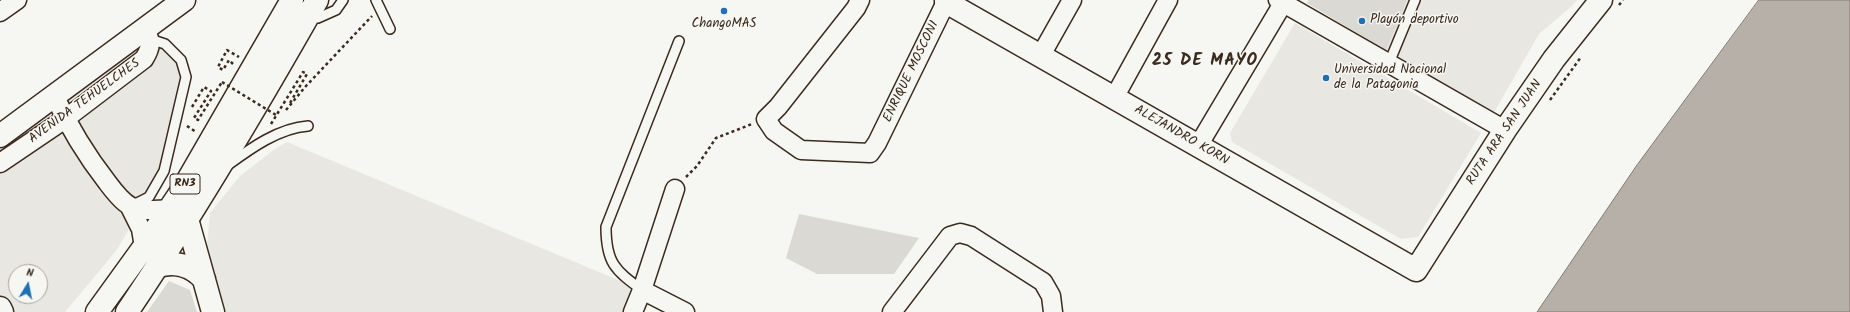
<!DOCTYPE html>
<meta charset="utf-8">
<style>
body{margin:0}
#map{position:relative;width:1850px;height:312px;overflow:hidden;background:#f6f6f2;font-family:Kalam,sans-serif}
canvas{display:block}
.north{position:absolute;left:8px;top:264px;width:40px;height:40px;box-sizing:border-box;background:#f6f6f2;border:1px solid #aba49d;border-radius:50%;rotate:10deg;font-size:11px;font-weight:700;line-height:16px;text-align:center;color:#3b2a1e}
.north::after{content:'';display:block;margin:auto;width:14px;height:18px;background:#1f6fb2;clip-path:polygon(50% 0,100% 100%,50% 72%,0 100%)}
</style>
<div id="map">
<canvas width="1850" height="312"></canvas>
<div class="north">N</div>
</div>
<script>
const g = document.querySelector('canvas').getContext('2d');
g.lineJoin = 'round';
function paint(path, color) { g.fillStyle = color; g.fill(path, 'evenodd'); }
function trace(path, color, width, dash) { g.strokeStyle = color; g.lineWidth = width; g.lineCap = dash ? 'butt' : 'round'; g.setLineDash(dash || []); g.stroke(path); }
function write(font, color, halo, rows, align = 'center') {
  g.font = font + ' Kalam,sans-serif'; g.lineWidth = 3; g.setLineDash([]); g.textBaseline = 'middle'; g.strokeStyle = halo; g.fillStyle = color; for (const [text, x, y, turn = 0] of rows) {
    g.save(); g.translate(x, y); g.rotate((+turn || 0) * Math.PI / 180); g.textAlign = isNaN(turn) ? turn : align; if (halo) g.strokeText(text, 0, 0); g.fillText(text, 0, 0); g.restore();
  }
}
const built = new Path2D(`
 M 1309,0 L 1577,0 L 1573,5 L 1539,34 L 1493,114 L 1307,3 Z
 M 1295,23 L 1481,133 L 1418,237 L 1401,239 L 1232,142 L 1230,133 Z
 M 145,29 L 181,60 L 186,77 L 164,171 L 116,251 L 65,312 L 0,312 L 0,136 ZM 16,272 L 40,272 L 40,296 L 16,296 Z
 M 287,142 L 642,290 L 633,312 L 213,312 L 204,279 L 210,213 L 240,176 L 275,149 Z`);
const green = new Path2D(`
 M 1309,0 L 1407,0 L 1386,50 L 1307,3 Z
 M 799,214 L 919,238 L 894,274 L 817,274 L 786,258 Z
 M 169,281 L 190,290 L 197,312 L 147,312 Z`);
const water = new Path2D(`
 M 1759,0 L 1850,0 L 1850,312 L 1537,312 L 1637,165 Z`);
const path = new Path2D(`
 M 1619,5 L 1623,0
 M 233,64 L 229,60 L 223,70 L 218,67 L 227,50 L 239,57
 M 1550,100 L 1581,57
 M 192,107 L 204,87 L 211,91 L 194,118 L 198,120 L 222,82
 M 286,110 L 306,86 L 372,16
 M 271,124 L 303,72 L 307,74 L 290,103
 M 187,126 L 196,132
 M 686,177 L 697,166 L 716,138 L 752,124`);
const lane = new Path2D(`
 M 376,0 L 390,29
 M 318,18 L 336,10 L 343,0
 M 1389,63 L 1415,0
 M 228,165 C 251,148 279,128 308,126
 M 131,206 L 149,197 L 164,171 L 186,77 L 181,60 L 165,44 L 150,39
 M 642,290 C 615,270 606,263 606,227 L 679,41`);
const street = new Path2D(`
 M 860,0 L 856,8 L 778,107 L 766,119 L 774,131 L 801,150 L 870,153 L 877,143 L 946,2
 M 1278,0 L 1505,130
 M 0,12 L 17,0
 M 1041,55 L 1072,0
 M 54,95 C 69,127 86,155 107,182 C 113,190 121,201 130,206 C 141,212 158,210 170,209
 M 1114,98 L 1168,0
 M 1198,146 L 1285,0
 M 0,163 L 65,119 L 144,59 C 151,48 152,42 145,29
 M 130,207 L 141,229 L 144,247
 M 642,290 L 685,312
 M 633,312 L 642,290 L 675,189
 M 892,312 L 950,236 L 960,233 L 971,236 L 1043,282 L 1051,296 L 1053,312`);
const secondary = new Path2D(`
 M 946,0 L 946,2 L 1416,270 L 1505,130 L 1554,59 L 1601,0
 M 0,136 L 184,0
 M 187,219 L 213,312
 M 158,266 C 176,261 191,265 204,279
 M 0,308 L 2,312`);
const highway = new Path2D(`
 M 97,312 L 144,247 L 181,192 L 292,0
 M 127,312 C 195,211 257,106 317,0`);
const pathBridge = new Path2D(`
 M 222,82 L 276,115`);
const markers = [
 [724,11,4,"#1f6fb2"],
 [1362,21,4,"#1f6fb2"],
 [1326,78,4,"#1f6fb2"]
];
const shields = [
 [185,184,30]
];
const shieldNames = [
 ["RN3",185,184]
];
const poiNames = [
 ["Playón deportivo",1370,21],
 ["ChangoMAS",724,25,"center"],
 ["Universidad Nacional",1334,71],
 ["de la Patagonia",1334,86]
];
const streetNames = [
 ["ENRIQUE MOSCONI",912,72,-64],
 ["AVENIDA TEHUELCHES",85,102,-36],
 ["RUTA ARA SAN JUAN",1505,133,-56],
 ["ALEJANDRO KORN",1181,136,30]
];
const districtNames = [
 ["25 DE MAYO",1205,62]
];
paint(built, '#e8e7e2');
paint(green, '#dad9d3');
paint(water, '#b6b0a9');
trace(water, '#857a71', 1);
trace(lane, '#3b2a1e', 12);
trace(street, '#3b2a1e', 21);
trace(secondary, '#3b2a1e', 25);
trace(highway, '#3b2a1e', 25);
trace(path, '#3b2a1e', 2.5, [3, 3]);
trace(lane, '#f6f6f2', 9);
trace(street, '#f6f6f2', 18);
trace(secondary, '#f6f6f2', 22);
trace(highway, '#f6f6f2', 22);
trace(pathBridge, '#3b2a1e', 2.5, [3, 3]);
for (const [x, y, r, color] of markers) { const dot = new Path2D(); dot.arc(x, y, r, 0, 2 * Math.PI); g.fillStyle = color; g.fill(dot); trace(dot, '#f6f6f2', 1.5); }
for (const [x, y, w] of shields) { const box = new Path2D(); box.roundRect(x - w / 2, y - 10, w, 20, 3); g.fillStyle = '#f6f6f2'; g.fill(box); trace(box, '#3b2a1e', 1); }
write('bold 12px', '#3b2a1e', null, shieldNames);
write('13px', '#3b2a1e', '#f6f6f2', poiNames, 'left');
write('13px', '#3b2a1e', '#f6f6f2', streetNames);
g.letterSpacing = '1px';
write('bold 17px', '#3b2a1e', '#f6f6f2', districtNames);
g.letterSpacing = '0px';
</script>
